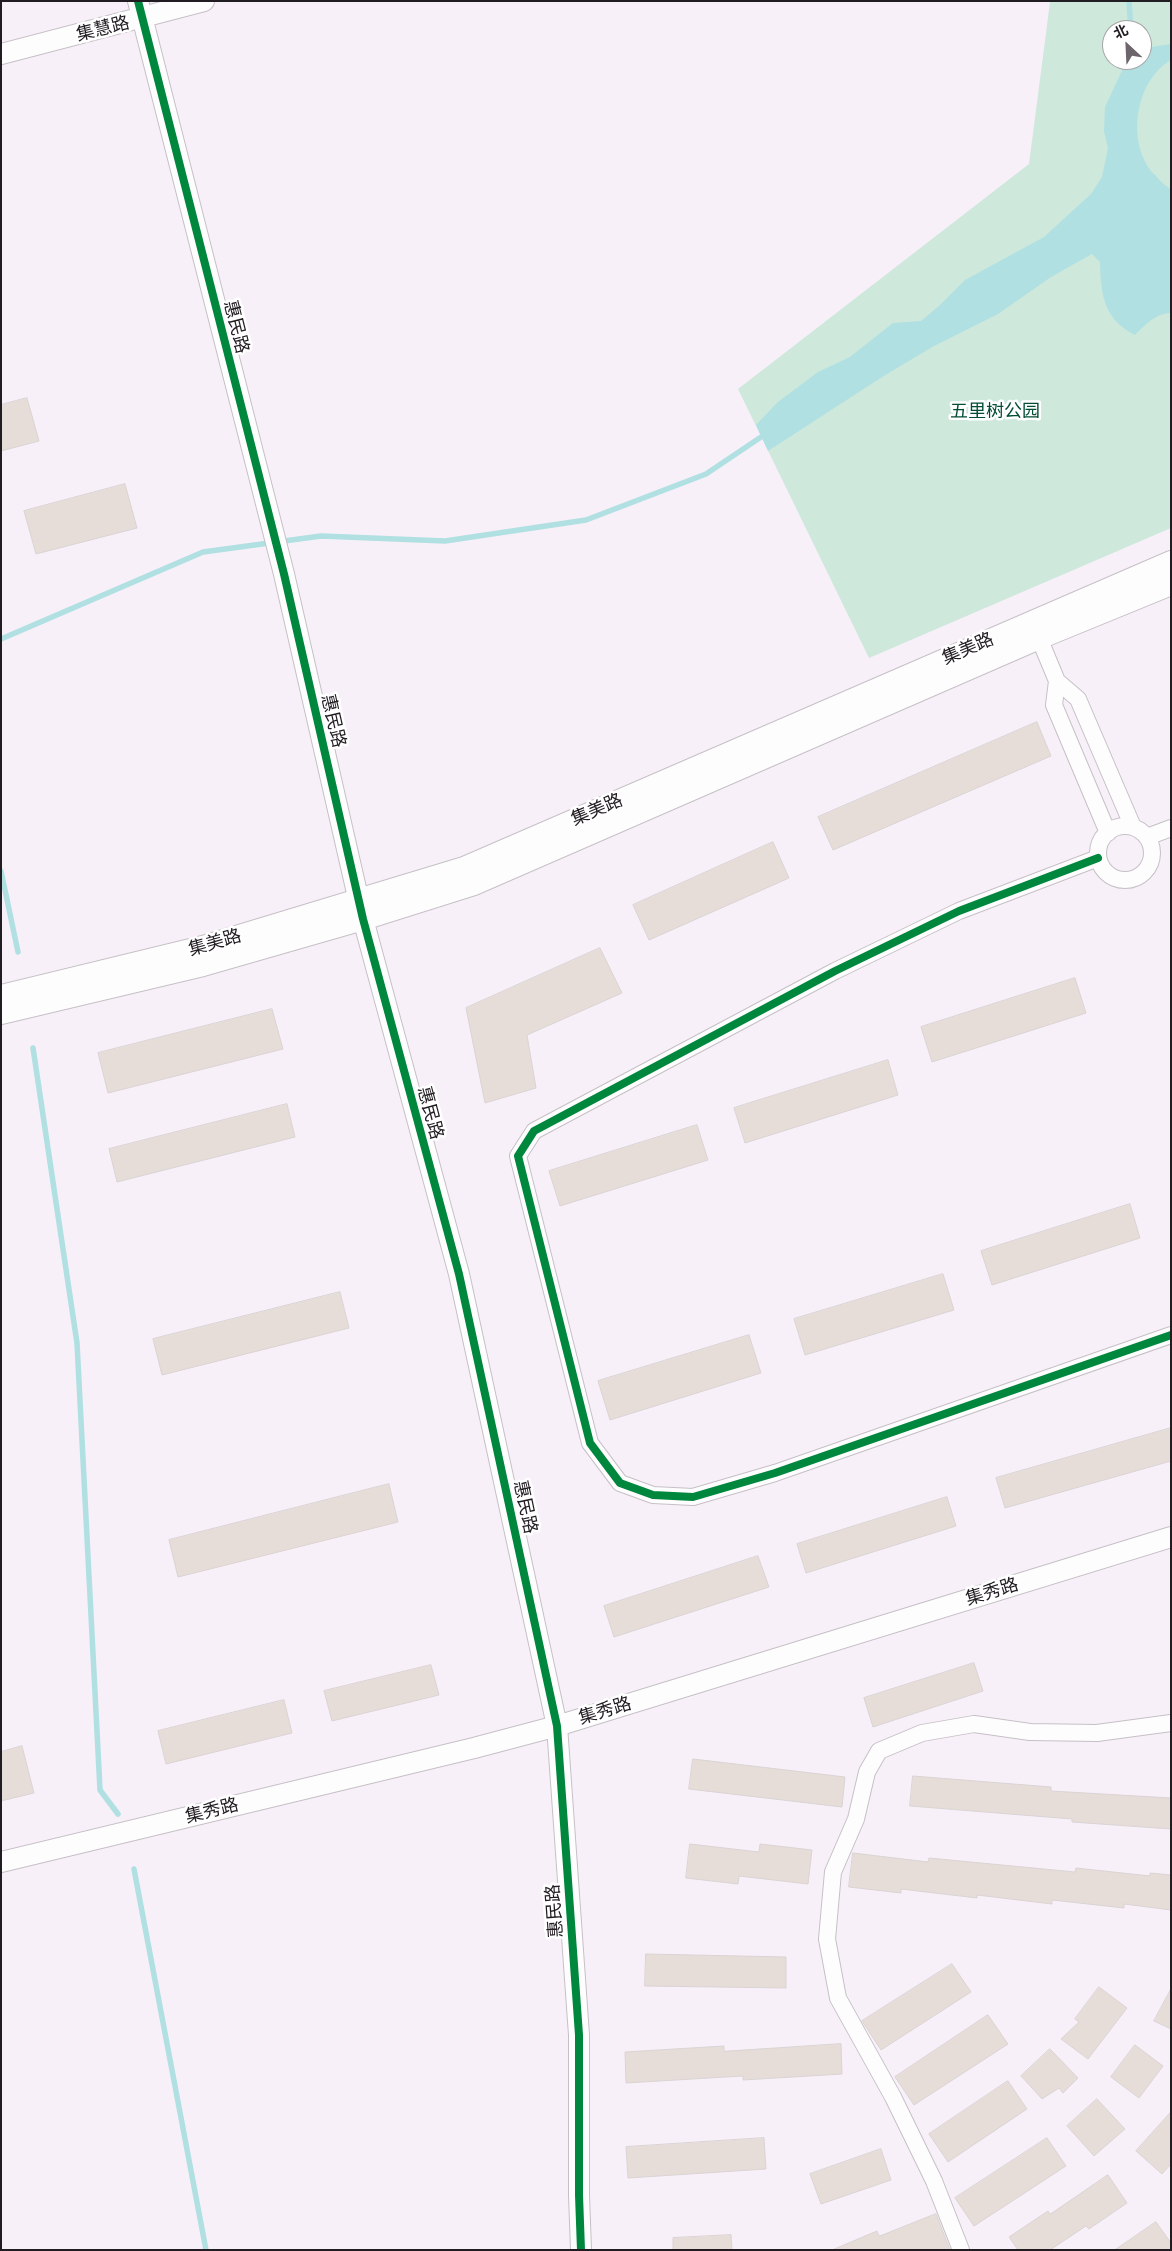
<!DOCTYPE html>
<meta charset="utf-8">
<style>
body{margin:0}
#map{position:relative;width:1172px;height:2251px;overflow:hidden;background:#f7f0f8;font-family:Figtree,"Noto Sans SC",sans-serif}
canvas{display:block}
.frame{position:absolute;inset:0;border:2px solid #211c21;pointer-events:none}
.north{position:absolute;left:1102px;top:20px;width:50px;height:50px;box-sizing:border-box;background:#fff;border:1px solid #a6a4a6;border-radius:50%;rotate:335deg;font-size:14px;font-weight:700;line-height:20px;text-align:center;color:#211c21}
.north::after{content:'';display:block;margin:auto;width:18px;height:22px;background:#6c666c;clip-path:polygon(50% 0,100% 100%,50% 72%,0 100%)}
</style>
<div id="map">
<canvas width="1172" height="2251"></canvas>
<div class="frame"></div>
<div class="north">北</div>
</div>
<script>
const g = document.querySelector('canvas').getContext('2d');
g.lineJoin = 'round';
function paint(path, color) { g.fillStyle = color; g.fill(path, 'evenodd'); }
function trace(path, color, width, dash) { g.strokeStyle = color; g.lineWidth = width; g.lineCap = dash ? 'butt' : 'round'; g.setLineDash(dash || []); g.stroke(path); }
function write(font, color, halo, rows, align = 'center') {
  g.font = font + ' Figtree,"Noto Sans SC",sans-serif'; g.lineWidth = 5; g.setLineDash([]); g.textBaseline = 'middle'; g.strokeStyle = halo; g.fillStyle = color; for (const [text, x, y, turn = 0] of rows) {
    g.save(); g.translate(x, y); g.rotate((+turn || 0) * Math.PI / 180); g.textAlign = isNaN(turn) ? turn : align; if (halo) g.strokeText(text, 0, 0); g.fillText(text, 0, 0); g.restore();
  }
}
const green = new Path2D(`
 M 1171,1 L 1171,528 L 869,658 L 738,389 L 1029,164 L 1050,2 ZM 1112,30 L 1142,30 L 1142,60 L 1112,60 Z`);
const water = new Path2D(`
 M 1142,40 L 1151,47 L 1171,44 L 1171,60 C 1134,81 1125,147 1156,176 C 1160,181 1165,186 1171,189 L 1171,313 C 1156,313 1145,325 1135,335 C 1103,319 1101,294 1100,262 L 1092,254 L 1051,277 L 998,314 L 934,346 L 882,377 L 768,451 L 756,425 L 778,402 L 818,372 L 850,357 L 893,323 L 921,321 L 939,306 L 965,280 L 1044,237 L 1091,194 L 1102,177 L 1108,148 L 1104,131 L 1105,107 L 1127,60 L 1142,60 Z`);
const stream = new Path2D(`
 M 1129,1 L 1131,30
 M 1,639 L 203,552 L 321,536 L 445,541 L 586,520 L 706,474 L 767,433
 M 1,871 L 18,952
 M 33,1048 L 77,1343 L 100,1790 L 118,1814
 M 134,1869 L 206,2250`);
const building = new Path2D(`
 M 27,398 L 39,441 L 1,451 L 1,405 Z
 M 125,484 L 137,528 L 36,554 L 24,511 Z
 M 1037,722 L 1051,756 L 833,850 L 818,817 Z
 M 773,842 L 789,878 L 649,940 L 633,905 Z
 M 600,948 L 622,993 L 527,1035 L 536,1088 L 485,1103 L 466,1008 Z
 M 1075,978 L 1086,1013 L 932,1062 L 921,1027 Z
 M 272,1009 L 283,1049 L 108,1093 L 98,1053 Z
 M 888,1060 L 898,1095 L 745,1143 L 734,1108 Z
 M 287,1104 L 295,1137 L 117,1182 L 109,1149 Z
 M 697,1125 L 708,1160 L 560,1206 L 549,1171 Z
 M 1130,1204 L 1140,1238 L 992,1285 L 981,1251 Z
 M 943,1274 L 954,1310 L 805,1355 L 794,1319 Z
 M 340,1292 L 349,1328 L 162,1375 L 153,1339 Z
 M 749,1335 L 761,1373 L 610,1420 L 598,1381 Z
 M 1171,1428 L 1171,1461 L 1005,1508 L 996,1478 Z
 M 389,1484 L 398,1522 L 178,1577 L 169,1540 Z
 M 947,1497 L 956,1526 L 806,1573 L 797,1544 Z
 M 758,1556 L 769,1587 L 614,1637 L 604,1606 Z
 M 974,1663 L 983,1691 L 873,1727 L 864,1698 Z
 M 431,1665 L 439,1695 L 332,1721 L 324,1691 Z
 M 284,1700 L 292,1733 L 166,1764 L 158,1731 Z
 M 22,1746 L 34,1793 L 1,1801 L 1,1752 Z
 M 693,1759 L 845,1777 L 842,1807 L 689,1789 Z
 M 913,1776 L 1051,1787 L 1051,1791 L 1171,1798 L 1171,1829 L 1072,1822 L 1072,1819 L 910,1806 Z
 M 690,1844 L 759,1852 L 760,1844 L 812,1850 L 808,1884 L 739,1876 L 738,1884 L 686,1878 Z
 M 853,1853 L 928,1862 L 929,1858 L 1075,1872 L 1076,1868 L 1150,1876 L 1150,1873 L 1171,1875 L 1171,1910 L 1124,1904 L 1124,1908 L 1052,1900 L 1052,1904 L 977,1895 L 977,1898 L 901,1889 L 901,1893 L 849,1887 Z
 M 646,1954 L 786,1957 L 786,1988 L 645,1986 Z
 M 952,1964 L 971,1992 L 881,2050 L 862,2021 Z
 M 1099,1987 L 1127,2008 L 1088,2059 L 1061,2039 L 1079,2022 L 1075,2019 Z
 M 1171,1989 L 1171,2029 L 1154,2021 Z
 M 988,2015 L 1008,2044 L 914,2105 L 895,2077 Z
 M 841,2044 L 842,2074 L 743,2080 L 743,2076 L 626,2083 L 625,2052 L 724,2046 L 724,2051 Z
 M 1135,2045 L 1163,2066 L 1139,2098 L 1111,2077 Z
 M 1050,2049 L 1078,2078 L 1063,2093 L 1059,2088 L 1042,2099 L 1021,2076 Z
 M 1008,2081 L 1027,2109 L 948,2162 L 929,2134 Z
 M 1097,2099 L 1125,2129 L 1094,2156 L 1067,2126 Z
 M 1171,2112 L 1171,2164 L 1162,2174 L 1136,2151 Z
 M 764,2138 L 766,2169 L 628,2178 L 626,2147 Z
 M 1047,2138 L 1066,2166 L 974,2226 L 955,2198 Z
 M 881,2149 L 891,2180 L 821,2204 L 810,2174 Z
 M 1108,2175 L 1127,2203 L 1089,2229 L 1086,2226 L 1050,2250 L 1018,2250 L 1009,2237 L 1048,2211 L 1050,2214 Z
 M 936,2214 L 950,2250 L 832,2250 L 877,2231 L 879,2236 Z
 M 1156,2222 L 1171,2243 L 1171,2250 L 1115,2250 Z
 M 731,2235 L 732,2250 L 673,2250 L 673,2238 Z`);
const minor = new Path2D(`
 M 1035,628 L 1057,681 L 1078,699 L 1133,827
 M 1057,681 L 1054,705 L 1108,833
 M1098 853a27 27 0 1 1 54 0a27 27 0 1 1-54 0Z
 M 1147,837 L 1171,828
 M 1098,858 L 959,911 L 835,971 L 534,1131 L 518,1156 L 590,1443 L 620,1483 L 653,1495 L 693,1497 L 775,1473 L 1171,1335
 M 961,2250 L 934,2181 L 893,2097 L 838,1998 L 827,1939 L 833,1872 L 856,1819 L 867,1772 L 879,1751 L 922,1733 L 974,1724 L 1030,1732 L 1097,1733 L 1171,1723`);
const tertiary = new Path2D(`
 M 138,1 L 284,574 L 363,919 L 459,1274 L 557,1726 L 579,2035 L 579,2195 L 581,2250
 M 1,54 L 204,1
 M 1,1862 L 474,1748 L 557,1726 L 1171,1537`);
const secondary = new Path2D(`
 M 1,996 L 203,947 L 464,868 L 1171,562
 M 1,1013 L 203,965 L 363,919 L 474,884 L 1039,638 L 1171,584`);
const cycleway = new Path2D(`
 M 138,1 L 284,574 L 363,919 L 459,1274 L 557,1726 L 579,2035 L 579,2195 L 581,2250
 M 1098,858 L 959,911 L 835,971 L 534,1131 L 518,1156 L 590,1443 L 620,1483 L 653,1495 L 693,1497 L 775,1473 L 1171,1335`);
const streetNames = [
 ["集慧路",103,29,-14],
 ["惠民路",236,327,76],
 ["集美路",968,649,-23],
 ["惠民路",333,721,77],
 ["集美路",597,810,-23],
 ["集美路",215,943,-16],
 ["惠民路",430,1113,75],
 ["惠民路",525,1507,78],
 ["集秀路",992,1592,-17],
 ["集秀路",605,1711,-17],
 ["集秀路",212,1811,-14],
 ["惠民路",555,1911,-94]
];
const parkNames = [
 ["五里树公园",995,412]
];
paint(green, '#cee8dc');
paint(water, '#b0e0e2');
trace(stream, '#b0e0e2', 5.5);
paint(building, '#e7ddd8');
trace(building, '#d9d3d4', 1);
trace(minor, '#c6c0c6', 18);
trace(tertiary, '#c6c0c6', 22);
trace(secondary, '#c6c0c6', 24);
trace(minor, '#fefdfe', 16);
trace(tertiary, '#fefdfe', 20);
trace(secondary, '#fefdfe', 22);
trace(cycleway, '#00873e', 8);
write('18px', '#211c21', '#fff', streetNames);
write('18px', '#024e33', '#fff', parkNames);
</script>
